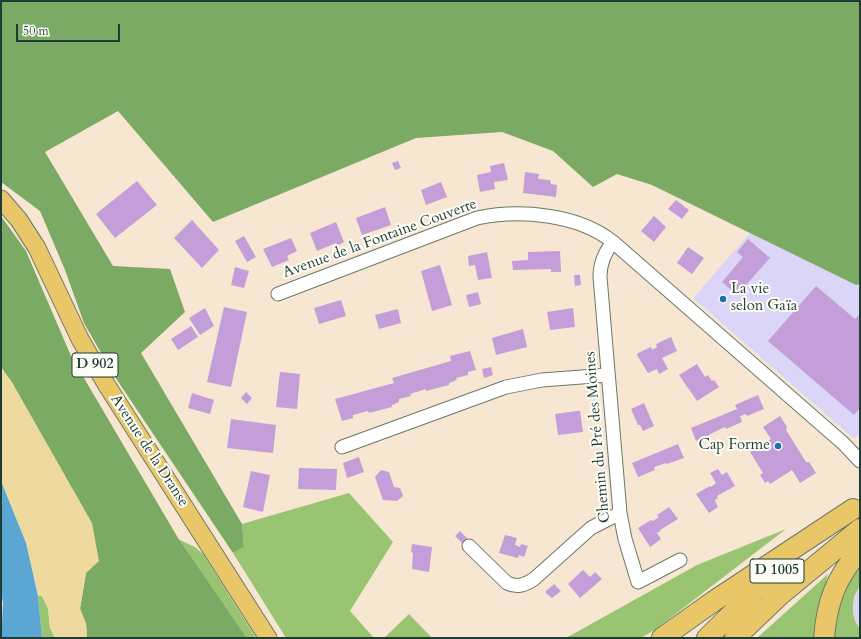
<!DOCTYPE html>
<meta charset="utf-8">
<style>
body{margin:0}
#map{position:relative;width:861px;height:639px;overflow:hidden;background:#f7e7d2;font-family:Cardo,serif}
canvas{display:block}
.frame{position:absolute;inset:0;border:2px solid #1f3d34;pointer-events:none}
.scale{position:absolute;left:16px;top:24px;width:104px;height:18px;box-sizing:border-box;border:2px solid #1f3d34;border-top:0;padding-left:5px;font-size:12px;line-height:14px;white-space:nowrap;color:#1f3d34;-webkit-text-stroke:3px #fdfcf7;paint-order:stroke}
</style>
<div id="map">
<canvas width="861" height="639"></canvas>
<div class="frame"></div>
<div class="scale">50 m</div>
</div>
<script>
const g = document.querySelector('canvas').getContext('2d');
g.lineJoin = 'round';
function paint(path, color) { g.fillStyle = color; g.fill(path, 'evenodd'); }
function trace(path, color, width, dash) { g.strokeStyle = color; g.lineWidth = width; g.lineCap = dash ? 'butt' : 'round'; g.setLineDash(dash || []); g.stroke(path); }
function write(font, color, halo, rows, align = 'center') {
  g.font = font + ' Cardo,serif'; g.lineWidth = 4; g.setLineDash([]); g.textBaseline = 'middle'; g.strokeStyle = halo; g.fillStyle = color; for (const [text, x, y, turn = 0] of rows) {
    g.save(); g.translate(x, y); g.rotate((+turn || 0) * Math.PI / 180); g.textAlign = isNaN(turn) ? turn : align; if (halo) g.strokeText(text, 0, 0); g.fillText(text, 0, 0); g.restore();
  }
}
const built = new Path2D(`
 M 750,233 L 856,285 L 860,284 L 860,434 L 854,439 L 693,298 Z
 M 860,585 L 860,629 L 855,621 L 853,613 L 853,605 L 854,597 Z`);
const green = new Path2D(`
 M 349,493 L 393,542 L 350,611 L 374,638 L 286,638 L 233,553 L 244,547 L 242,524 Z
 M 786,529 L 656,629 L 641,638 L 566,638 L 697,565 Z
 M 178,539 L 195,547 L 203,554 L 256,638 L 247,638 Z
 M 860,564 L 860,585 L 854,597 L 853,605 L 853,613 L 855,621 L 860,629 L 860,638 L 833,638 L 840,595 Z
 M 828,574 L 820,608 L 817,638 L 757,638 Z
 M 38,596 L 42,596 L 48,608 L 50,628 L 55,638 L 42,638 Z
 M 409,614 L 432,638 L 384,638 Z`);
const forest = new Path2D(`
 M 1,1 L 860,1 L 860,284 L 856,285 L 652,185 L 617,174 L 593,187 L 553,151 L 502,132 L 416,138 L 213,222 L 118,111 L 45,152 L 113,266 L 170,269 L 185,312 L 141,353 L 242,524 L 244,547 L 233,553 L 113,374 L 84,323 L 65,270 L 40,211 L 1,182 Z
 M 1,216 L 26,251 L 71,356 L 178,538 L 247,638 L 87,638 L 86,624 L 80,609 L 86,573 L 13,384 L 1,367 Z`);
const sand = new Path2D(`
 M 1,367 L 13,384 L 92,523 L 99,561 L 86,573 L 80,608 L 86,624 L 87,638 L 55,638 L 50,628 L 48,608 L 42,596 L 38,596 L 26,543 L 1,481 Z`);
const water = new Path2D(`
 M 1,481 L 26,543 L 38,596 L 42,638 L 1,638 L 3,603 L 1,592 Z`);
const building = new Path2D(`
 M 398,161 L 401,168 L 395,170 L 392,163 Z
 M 504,163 L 508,180 L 494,182 L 495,189 L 480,192 L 477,175 L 491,172 L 490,166 Z
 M 525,172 L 539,174 L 538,179 L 550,180 L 551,184 L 557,185 L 556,197 L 523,193 Z
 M 137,181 L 157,205 L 115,238 L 96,214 Z
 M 441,182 L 447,197 L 426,205 L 421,190 Z
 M 676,200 L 689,210 L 682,219 L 668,209 Z
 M 385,207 L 391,225 L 362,235 L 356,218 Z
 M 654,216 L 666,227 L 654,242 L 641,231 Z
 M 192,220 L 219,250 L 202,268 L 174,238 Z
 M 336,222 L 344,242 L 337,246 L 336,243 L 317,251 L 310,233 Z
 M 244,236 L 256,257 L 247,262 L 235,241 Z
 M 291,238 L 297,251 L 287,256 L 289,260 L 272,267 L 263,249 Z
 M 748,239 L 770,258 L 737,295 L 722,282 L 743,257 L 737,252 Z
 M 688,247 L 704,258 L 692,274 L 677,263 Z
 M 560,251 L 561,272 L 551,272 L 551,269 L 513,270 L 512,261 L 528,260 L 528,252 Z
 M 487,252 L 492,278 L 478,280 L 475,265 L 469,266 L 468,256 Z
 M 440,265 L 452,305 L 432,311 L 421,271 Z
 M 235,267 L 249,271 L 244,288 L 231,285 Z
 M 574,275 L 580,275 L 581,285 L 575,286 Z
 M 816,286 L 855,319 L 860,314 L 860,408 L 854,415 L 768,341 Z
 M 478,292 L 481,304 L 469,307 L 466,295 Z
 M 341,300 L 346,316 L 319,324 L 314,308 Z
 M 224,307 L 247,312 L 231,387 L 207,382 Z
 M 205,308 L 214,326 L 200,335 L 189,318 Z
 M 573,308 L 575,327 L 550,330 L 547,312 Z
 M 398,309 L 401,323 L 379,329 L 375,315 Z
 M 191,326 L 198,337 L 178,350 L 171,339 Z
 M 523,329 L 527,347 L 496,355 L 492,338 Z
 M 671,337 L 677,351 L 662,358 L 668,369 L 659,374 L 657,369 L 648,373 L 637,355 L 638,353 L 651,347 L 652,350 L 657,347 L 656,344 Z
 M 470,351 L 476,370 L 468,372 L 468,375 L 456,378 L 457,380 L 449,383 L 449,385 L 426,391 L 426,389 L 410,394 L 411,396 L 399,399 L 399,402 L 392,405 L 392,407 L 369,413 L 368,411 L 353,415 L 353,418 L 342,421 L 335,399 L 394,383 L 392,378 L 451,361 L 450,356 Z
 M 697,364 L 705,377 L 708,375 L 712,381 L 714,380 L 719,387 L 697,401 L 679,375 Z
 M 491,367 L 493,375 L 484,378 L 482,369 Z
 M 280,372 L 300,374 L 297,409 L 276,407 Z
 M 246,392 L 252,398 L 247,404 L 241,398 Z
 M 192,393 L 214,400 L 210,414 L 188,408 Z
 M 758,395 L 764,409 L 747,416 L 746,414 L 740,416 L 742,422 L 726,429 L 725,427 L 696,441 L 691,428 L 737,409 L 735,405 Z
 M 644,403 L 654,426 L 643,431 L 640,425 L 638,425 L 631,409 Z
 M 577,411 L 580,411 L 583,432 L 558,435 L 555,414 Z
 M 780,416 L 787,427 L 786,430 L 806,462 L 809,462 L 816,473 L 800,483 L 792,470 L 770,484 L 768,481 L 765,483 L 760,475 L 763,473 L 750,452 L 771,439 L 763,427 Z
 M 231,419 L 276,425 L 273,453 L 227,448 Z
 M 678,444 L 684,458 L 667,464 L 666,463 L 654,467 L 655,470 L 638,477 L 632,463 Z
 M 359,457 L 364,472 L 347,478 L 343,463 Z
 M 299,468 L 337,469 L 336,490 L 298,489 Z
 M 718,469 L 722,475 L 727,472 L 735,486 L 717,496 L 718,498 L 715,500 L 718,507 L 709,513 L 696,494 L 710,486 L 711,487 L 716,483 L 710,473 Z
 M 381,470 L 389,472 L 394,487 L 400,488 L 403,496 L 397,501 L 383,500 L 375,477 Z
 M 251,471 L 270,475 L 263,512 L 243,507 Z
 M 669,507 L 678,519 L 660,530 L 661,531 L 657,533 L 661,539 L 650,547 L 638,528 L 651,520 L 653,521 L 659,517 L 657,515 Z
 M 460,531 L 467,538 L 462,543 L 455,536 Z
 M 505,535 L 517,538 L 515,545 L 520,547 L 521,544 L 528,546 L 524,557 L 519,555 L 518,558 L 499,553 Z
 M 412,544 L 432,547 L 429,572 L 412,569 L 413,553 L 411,552 Z
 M 583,570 L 590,577 L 595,572 L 602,579 L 580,598 L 568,584 Z
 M 554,584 L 561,591 L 552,598 L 545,592 Z`);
const minor = new Path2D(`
 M 613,242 C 604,253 600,264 600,277 L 620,513 L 625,539 L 638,582 L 680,560
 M 278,294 L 477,218 C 520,209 578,214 613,242 L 844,444 L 860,461
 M 342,447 L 506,387 L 542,380 L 608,375
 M 469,546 L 507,583 C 517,588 525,585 534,579 L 591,528 L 620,513`);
const major = new Path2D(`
 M 1,199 L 19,220 L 37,248 L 80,339 L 106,384 L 268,638`);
const highway = new Path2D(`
 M 662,638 L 714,601 L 853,509
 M 707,638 L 753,593 L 778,570
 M 735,638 L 780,595 L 860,529
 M 824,638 C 827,601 836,578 860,550`);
const markers = [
 [723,299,4,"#1f6fb2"],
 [778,446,4,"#1f6fb2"]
];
const shields = [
 [95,365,46],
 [777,571,54]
];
const shieldNames = [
 ["D 902",95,365],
 ["D 1005",777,571]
];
const streetNames = [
 ["Avenue de la Fontaine Couverte",380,239,-20],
 ["Chemin du Pré des Moines",598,437,-95],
 ["Avenue de la Dranse",149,451,57]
];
const poiNames = [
 ["La vie",731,290],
 ["selon Gaïa",731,307],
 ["Cap Forme",770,446,"right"]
];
paint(built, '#dbd6f7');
paint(green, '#99c471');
paint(forest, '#7aaa63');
paint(sand, '#eeda9e');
paint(water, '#5ca6d3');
paint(building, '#c39ed8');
trace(minor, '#6b786b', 15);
trace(major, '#6b786b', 19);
trace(highway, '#6b786b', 22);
trace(minor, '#fff', 13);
trace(major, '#e9c769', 17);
trace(highway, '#e9c769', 20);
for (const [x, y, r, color] of markers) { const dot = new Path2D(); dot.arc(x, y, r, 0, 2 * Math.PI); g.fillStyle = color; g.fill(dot); trace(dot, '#fdfcf7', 1.5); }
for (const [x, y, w] of shields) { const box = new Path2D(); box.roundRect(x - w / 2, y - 12, w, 24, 3); g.fillStyle = '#fdfcf7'; g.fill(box); trace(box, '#1f3d34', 1); }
write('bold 14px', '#1f3d34', null, shieldNames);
write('15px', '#1f3d34', '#fdfcf7', streetNames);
write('15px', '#1f3d34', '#fdfcf7', poiNames, 'left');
</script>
